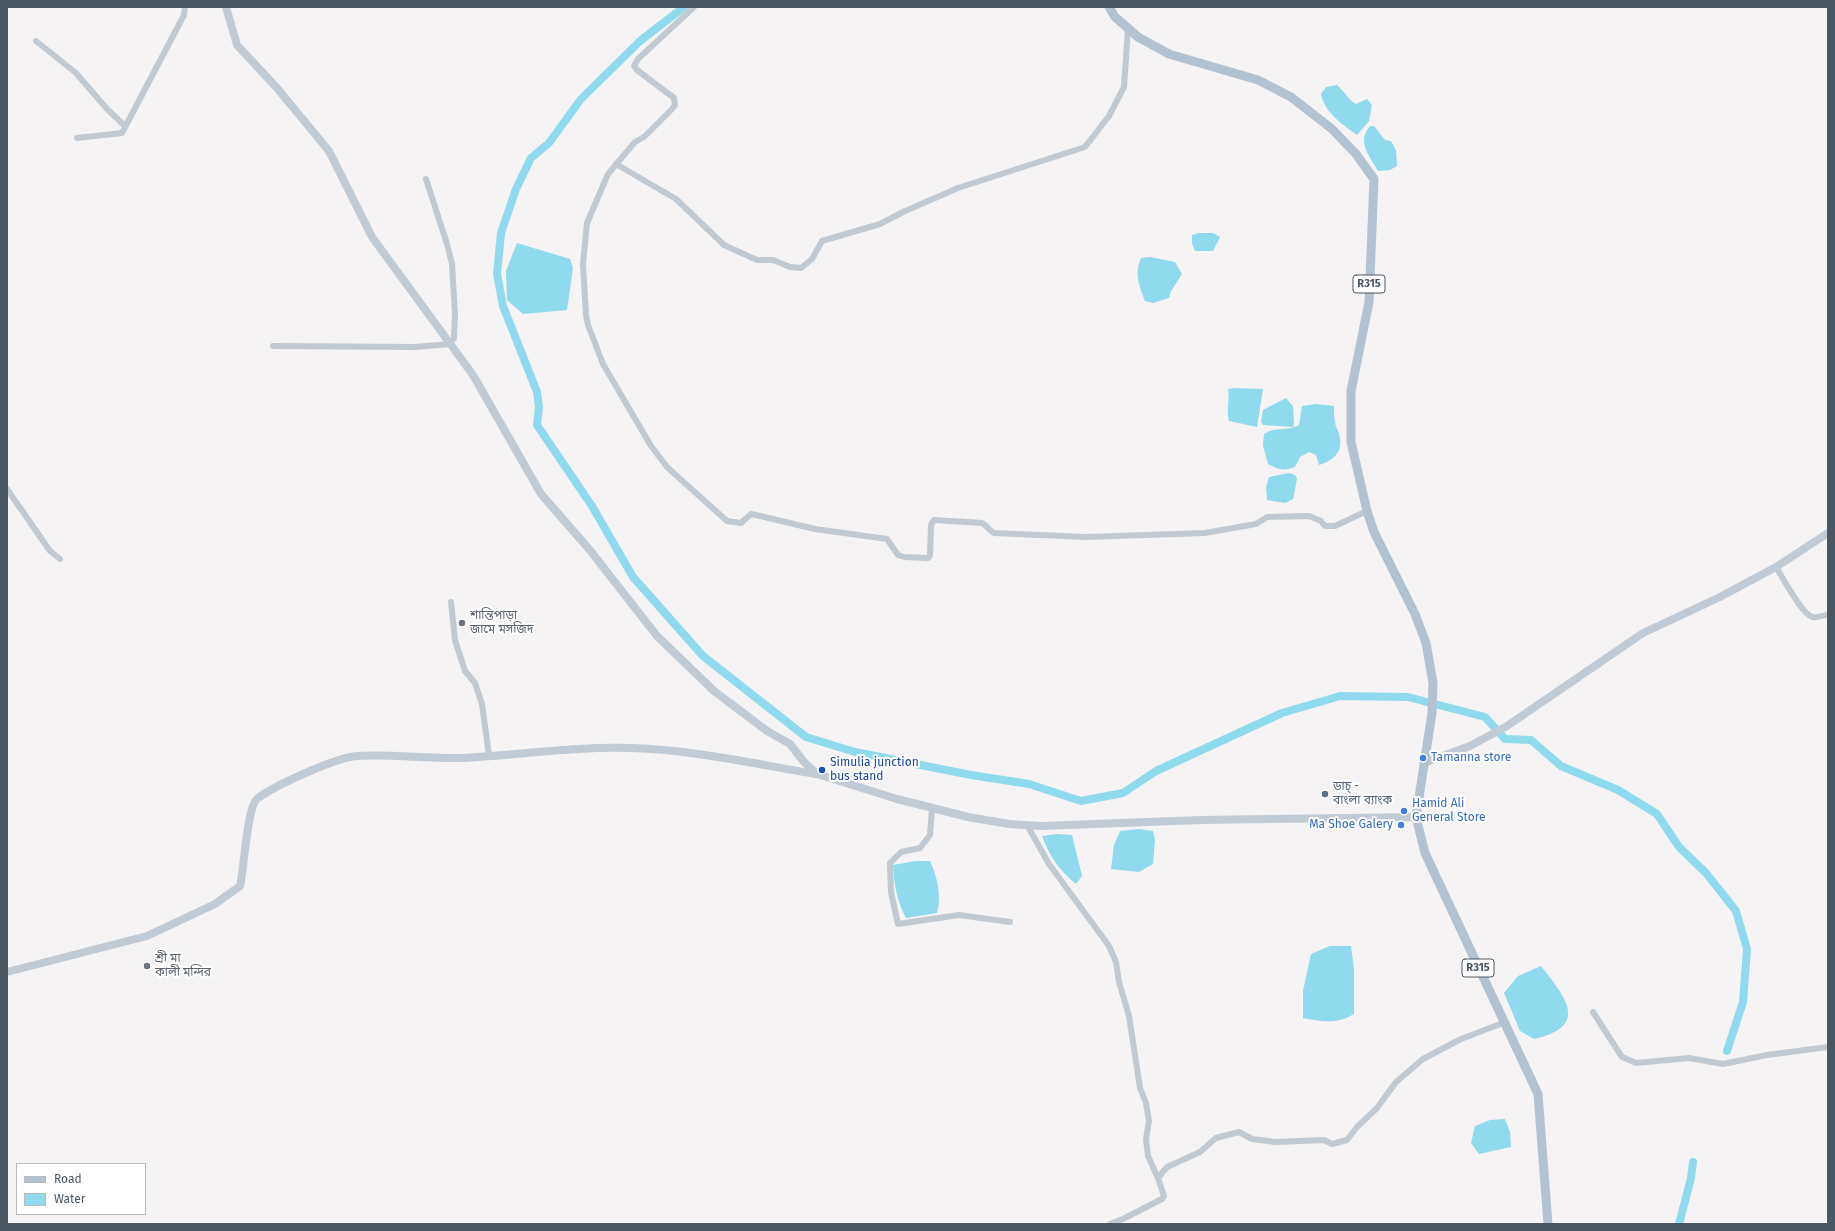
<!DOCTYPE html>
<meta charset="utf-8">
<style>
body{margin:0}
#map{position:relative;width:1835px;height:1231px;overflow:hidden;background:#f5f3f3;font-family:"Fira Sans",sans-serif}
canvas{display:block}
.frame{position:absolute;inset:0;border:8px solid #4a5661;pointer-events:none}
.legend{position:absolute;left:16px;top:1163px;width:130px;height:52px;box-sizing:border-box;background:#fff;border:1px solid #b7bbc0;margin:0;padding:5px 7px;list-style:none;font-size:12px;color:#4a5661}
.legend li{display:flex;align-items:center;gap:8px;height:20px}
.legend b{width:20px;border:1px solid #b7bbc0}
</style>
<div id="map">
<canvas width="1835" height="1231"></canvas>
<div class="frame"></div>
<ul class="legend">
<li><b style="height:5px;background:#b3c2d1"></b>Road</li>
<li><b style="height:11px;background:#90daee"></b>Water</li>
</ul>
</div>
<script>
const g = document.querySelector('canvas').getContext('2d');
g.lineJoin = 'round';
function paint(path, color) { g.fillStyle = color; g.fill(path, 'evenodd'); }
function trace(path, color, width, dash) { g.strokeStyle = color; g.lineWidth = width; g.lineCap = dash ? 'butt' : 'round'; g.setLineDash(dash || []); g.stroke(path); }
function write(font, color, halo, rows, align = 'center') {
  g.font = font + ' "Fira Sans","Noto Sans Bengali",sans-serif'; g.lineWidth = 4; g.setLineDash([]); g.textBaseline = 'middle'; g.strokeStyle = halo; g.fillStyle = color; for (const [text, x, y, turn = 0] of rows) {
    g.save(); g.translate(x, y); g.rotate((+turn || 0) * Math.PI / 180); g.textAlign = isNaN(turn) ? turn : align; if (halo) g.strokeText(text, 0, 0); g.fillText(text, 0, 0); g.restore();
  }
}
const water = new Path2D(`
 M 1337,85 C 1344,91 1350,102 1356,104 L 1367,99 L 1372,105 L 1369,121 L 1357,135 C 1343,125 1324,112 1321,94 L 1326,87 Z
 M 1370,126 L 1374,126 L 1385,140 L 1391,141 L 1396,150 L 1397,166 L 1390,170 L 1378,171 C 1370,156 1356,142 1370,126 Z
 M 1199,233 L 1213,233 L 1220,237 L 1213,251 L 1195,251 L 1192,244 L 1192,235 Z
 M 517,243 L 570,259 L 573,268 L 567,310 L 523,314 L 507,300 L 506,271 Z
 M 1150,257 L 1175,262 L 1182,274 L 1171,291 L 1169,298 L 1153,303 L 1145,301 C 1139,286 1134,273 1141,258 Z
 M 1234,388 L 1263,389 L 1257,427 L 1229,421 C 1226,410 1230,400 1228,389 Z
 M 1286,398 L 1293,406 L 1294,424 L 1293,427 L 1263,425 L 1261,422 L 1263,410 Z
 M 1316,404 L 1334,406 C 1334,411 1334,417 1335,422 C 1335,426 1338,430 1339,434 C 1344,451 1335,460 1319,465 L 1316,455 L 1309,452 L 1300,457 L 1295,467 C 1285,471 1278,470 1268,464 L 1263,446 L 1264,434 C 1275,426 1287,432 1299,425 L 1302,406 Z
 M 1289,473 L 1295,475 L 1297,479 L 1293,499 L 1285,503 L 1267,500 L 1266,487 L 1269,477 Z
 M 1139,829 L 1153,831 L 1155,840 L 1153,864 L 1139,872 L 1111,869 L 1114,845 L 1120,831 Z
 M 1057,834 L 1072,835 L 1082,876 L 1076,884 C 1059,870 1050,857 1042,836 Z
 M 915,861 L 930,861 C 937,877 942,895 937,913 L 906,918 C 897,901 894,885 893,865 Z
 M 1330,946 L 1351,946 L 1354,969 L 1354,1014 C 1338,1024 1321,1022 1303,1018 L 1303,991 L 1311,954 Z
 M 1541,966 C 1565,997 1591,1026 1534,1039 L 1520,1031 L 1504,993 L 1518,976 Z
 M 1505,1119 L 1510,1132 L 1511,1147 L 1479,1154 L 1471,1143 L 1475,1126 L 1490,1120 Z`);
const canal = new Path2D(`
 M 684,7 L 640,41 L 581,99 L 549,143 L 531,158 L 516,189 L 501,233 L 497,274 L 503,306 L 537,392 L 539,407 L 537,425 L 592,506 L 633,577 L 703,656 L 806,737 L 855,752 L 971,775 L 1029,784 L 1081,801 L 1123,793 L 1156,771 L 1282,713 L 1340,696 L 1408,697 L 1485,717 L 1505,739 L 1531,740 L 1561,766 L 1618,790 L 1657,814 L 1679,847 L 1706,873 L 1736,911 L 1747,949 L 1743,1002 L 1727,1051
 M 1679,1224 L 1691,1178 L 1693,1162`);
const street = new Path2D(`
 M 694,7 L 638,59 L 634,66 L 637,70 L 674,98 L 675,105 L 672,109 L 644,137 L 635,142 L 608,174 L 587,223 L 583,264 L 586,315 L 588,325 L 603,364 L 651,446 L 667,467 L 727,521 L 741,523 L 751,514 L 756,515 L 815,529 L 887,539 L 898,555 L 904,557 L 928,558 L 930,556 L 931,525 L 934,520 L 982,523 C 988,526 988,530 994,533 L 1086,537 L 1205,533 L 1256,524 L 1267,517 L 1309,516 L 1321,521 L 1325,526 L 1335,526 L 1367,511
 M 36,41 L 76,73 L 107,109 L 125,126
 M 77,138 L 122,133 L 184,15 L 185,7
 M 616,164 L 676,199 L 724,245 L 757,260 L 773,260 L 790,267 L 801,268 L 812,259 L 822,241 L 880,224 L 903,212 L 958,188 L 1085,147 L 1109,116 L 1124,87 L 1128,27
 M 273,346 L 415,347 L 450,344 L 454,338 L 455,314 L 452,264 L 447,244 L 426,179
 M 7,489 L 50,551 L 60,559
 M 1776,567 C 1782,576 1802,615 1813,617 C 1817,618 1823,615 1828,615
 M 451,602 L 455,640 L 465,671 L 475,683 L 482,704 L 489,756
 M 932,808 L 930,835 L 920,848 L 901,852 L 890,863 L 891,892 L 898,924 L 959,915 L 1010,922
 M 1027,825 L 1049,864 L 1109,946 L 1116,962 L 1119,982 L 1129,1016 L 1140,1088 L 1146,1103 L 1149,1121 L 1146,1139 L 1148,1156 L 1158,1178
 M 1593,1012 L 1622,1057 L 1636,1063 L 1689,1058 L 1723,1064 L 1767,1055 L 1828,1047
 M 1110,1224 L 1125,1218 L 1162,1199 L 1164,1196 L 1158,1178 L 1167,1167 L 1200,1152 L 1216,1138 L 1239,1132 L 1252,1139 L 1276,1142 L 1324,1140 L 1332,1144 L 1347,1140 L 1357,1127 L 1377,1108 L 1396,1082 L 1423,1059 L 1461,1039 L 1503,1023`);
const secondary = new Path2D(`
 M 226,7 L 237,45 L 277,88 L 329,151 L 372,237 L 473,375 L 541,494 L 589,549 L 657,636 L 714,691 L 767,731 L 790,744 L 804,762 L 817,774 L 897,799 L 968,817 L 1009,824 L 1041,826 L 1201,820 L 1416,817
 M 1424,763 L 1470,746 L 1507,726 L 1643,633 L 1718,598 L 1776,567 L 1828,533
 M 7,972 L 147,936 L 215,904 L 240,886 C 244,870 247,807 257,799 C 273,786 337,757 357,756 C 393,754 428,759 463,758 C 520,755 576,746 632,748 C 694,750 755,764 816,774`);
const primary = new Path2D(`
 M 1109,7 L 1115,17 L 1138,37 L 1169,54 L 1258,80 L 1291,97 L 1332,129 L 1356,154 L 1374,179 L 1369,302 L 1351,391 L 1351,442 L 1367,511 L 1374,532 L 1415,614 L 1426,643 L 1433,683 L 1432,713 L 1416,817 L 1425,853 L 1538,1094 L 1548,1224`);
const markers = [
 [462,623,4,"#6b7280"],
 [1423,758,4,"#3f7fe0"],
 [822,770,4,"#1a4fb4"],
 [1325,794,4,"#5c6f8a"],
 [1404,811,4,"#3f7fe0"],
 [1401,825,4,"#3f7fe0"],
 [147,966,4,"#6b7280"]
];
const shields = [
 [1369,284,32],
 [1478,968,32]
];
const shieldNames = [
 ["R315",1369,284],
 ["R315",1478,968]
];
const worshipNames = [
 ["শান্তিপাড়া",470,616],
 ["জামে মসজিদ",470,630],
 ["শ্রী মা",155,959],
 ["কালী মন্দির",155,973]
];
const shopNames = [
 ["Tamanna store",1431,758],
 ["Hamid Ali",1412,804],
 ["General Store",1412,818],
 ["Ma Shoe Galery",1393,825,"right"]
];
const transitNames = [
 ["Simulia junction",830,763],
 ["bus stand",830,777]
];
const serviceNames = [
 ["ডাচ্ -",1333,787],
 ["বাংলা ব্যাংক",1333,801]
];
paint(water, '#90daee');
trace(canal, '#90daee', 8);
trace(street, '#c1cad2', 6);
trace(secondary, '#c1cbd6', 8);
trace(primary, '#b3c2d1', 9);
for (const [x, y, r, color] of markers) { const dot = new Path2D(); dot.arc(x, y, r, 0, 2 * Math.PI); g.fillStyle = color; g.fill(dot); trace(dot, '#fff', 1.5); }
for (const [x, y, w] of shields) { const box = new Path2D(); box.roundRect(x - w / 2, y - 9, w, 18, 3); g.fillStyle = '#fff'; g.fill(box); trace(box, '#4a5661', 1); }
write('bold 11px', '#4a5661', null, shieldNames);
write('12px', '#5b616d', '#fff', worshipNames, 'left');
write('12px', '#366cbe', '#fff', shopNames, 'left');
write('12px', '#164399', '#fff', transitNames, 'left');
write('12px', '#4e5e75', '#fff', serviceNames, 'left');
</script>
